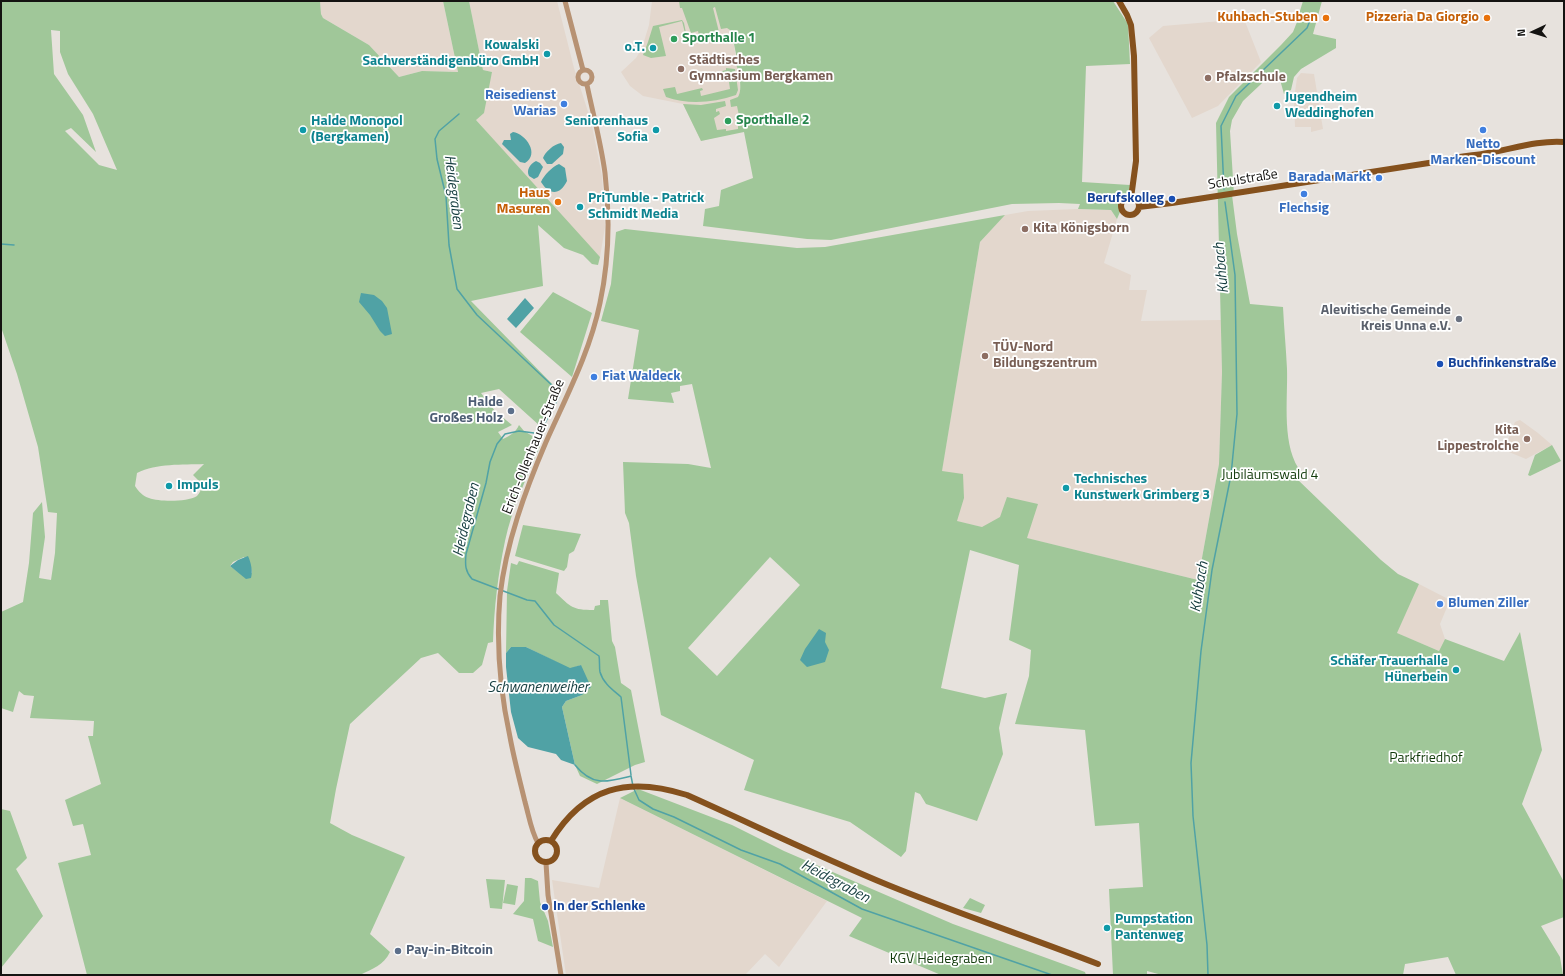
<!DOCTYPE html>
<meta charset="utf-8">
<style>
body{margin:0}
#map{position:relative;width:1565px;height:976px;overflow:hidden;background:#e7e2dd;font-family:"Titillium Web",sans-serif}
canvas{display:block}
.frame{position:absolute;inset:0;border:2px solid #141311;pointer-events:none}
.north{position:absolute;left:1513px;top:12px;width:40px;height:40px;-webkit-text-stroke:3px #fff;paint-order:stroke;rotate:266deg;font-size:11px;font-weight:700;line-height:16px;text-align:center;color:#141311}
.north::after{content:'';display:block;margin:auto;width:14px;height:18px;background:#141311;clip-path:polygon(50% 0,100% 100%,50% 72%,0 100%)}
</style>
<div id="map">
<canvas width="1565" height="976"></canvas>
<div class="frame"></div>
<div class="north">N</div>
</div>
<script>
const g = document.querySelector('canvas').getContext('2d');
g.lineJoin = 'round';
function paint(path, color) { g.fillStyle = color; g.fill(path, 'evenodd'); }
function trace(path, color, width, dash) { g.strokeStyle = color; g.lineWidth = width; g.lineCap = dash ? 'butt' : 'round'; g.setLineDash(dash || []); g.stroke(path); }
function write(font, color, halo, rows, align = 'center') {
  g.font = font + ' "Titillium Web",sans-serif'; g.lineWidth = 3.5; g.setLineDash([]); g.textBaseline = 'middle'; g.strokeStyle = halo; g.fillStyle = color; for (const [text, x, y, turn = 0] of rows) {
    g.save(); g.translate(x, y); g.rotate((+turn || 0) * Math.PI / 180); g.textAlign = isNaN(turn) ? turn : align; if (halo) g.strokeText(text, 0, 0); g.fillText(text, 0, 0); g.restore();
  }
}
const built = new Path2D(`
 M 320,1 L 443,1 L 458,72 L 422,71 L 399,77 L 369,45 L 323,18 L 321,14 Z
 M 469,1 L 557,1 L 574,68 L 591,121 L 602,176 L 605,227 L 600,257 L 569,226 L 476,120 L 492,72 L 483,70 Z
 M 652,1 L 725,1 L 738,67 L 744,131 L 701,141 L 683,104 L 643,96 L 630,86 L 621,72 L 636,58 L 642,48 L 649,25 Z
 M 1244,19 L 1261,62 L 1218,106 L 1192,118 L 1149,38 L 1163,26 Z
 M 1301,73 L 1314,74 L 1323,129 L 1311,132 L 1311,127 L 1295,127 L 1294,99 L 1297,78 Z
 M 1078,209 L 1111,210 L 1117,219 L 1104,263 L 1131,275 L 1129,290 L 1147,290 L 1141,321 L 1221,320 L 1222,372 L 1219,464 L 1198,580 L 973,525 L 934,517 L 980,242 L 1005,215 L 1028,211 Z
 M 1520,420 L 1538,433 L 1552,445 L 1526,459 L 1504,450 L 1515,422 Z
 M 1419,584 L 1450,600 L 1440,624 L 1445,639 L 1439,651 L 1396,633 Z
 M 620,798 L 827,901 L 779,967 L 765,954 L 745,975 L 566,975 L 552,880 L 599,888 Z`);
const green = new Path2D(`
 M 1,1 L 320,1 L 321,14 L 323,18 L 369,45 L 399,77 L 422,71 L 458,72 L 443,1 L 469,1 L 483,70 L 492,72 L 484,113 L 476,120 L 600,257 L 598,265 L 592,264 L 583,255 L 564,248 L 538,225 L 543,286 L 471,301 L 558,390 L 544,422 L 540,426 L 499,389 L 481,393 L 495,411 L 512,425 L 498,432 L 503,439 C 510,436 516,432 519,425 L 524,431 L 539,440 L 540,446 C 527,477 512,508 505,541 C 498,574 494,608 493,642 L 488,643 L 482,665 L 473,673 L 459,673 L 438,653 L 421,658 L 350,724 L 336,789 L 330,823 L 352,835 L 405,857 L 370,934 L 390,952 C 384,965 372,969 360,975 L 87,975 L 58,863 L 91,855 L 83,824 L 73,826 L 65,800 L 101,784 L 88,736 L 93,736 L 94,721 L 30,718 L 34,696 L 24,695 L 19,691 L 13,712 L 1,708 L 1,612 L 23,602 L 29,563 L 33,513 L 42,502 L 45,537 L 39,578 L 51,580 L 55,553 L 57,513 L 48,512 L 38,447 L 17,374 L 1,327 ZM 51,30 L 60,31 L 60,52 L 68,74 L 93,114 L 117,170 L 99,165 L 65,131 L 71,128 L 96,152 L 83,115 L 54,74 ZM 204,464 L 193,475 L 203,485 C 201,489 200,493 197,496 C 187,502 160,502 149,498 C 143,496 139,492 135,486 L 137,473 C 157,463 182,465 204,464 ZM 244,557 L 251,568 L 252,573 L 238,572 L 230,566 L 233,562 Z
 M 679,1 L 1113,1 L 1128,24 L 1130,64 L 1086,66 L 1082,182 L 1130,185 L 1129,191 L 1117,219 L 1111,210 L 1078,209 L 1080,204 L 1059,203 L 1012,204 L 831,240 L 807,239 L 703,226 L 705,209 L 719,206 L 721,190 L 753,178 L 744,132 L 701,141 L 683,104 L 701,105 L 725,101 L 726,106 L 716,109 L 716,112 L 719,111 L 720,114 L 714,118 L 717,130 L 726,129 L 726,131 L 738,129 L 738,126 L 741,125 L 737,106 L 731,107 L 730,100 L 738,97 C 743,90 739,70 735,62 L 737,59 L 734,44 L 728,41 L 727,35 L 731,35 L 730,30 L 727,28 L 721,29 L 715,7 L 713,8 L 719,32 L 699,36 L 698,31 L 691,33 L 682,8 L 680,8 Z
 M 1303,1 L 1322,1 L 1313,34 L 1336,39 L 1336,48 L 1301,69 L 1294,77 L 1291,90 L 1284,94 L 1277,69 L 1243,101 L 1232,120 L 1230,131 L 1234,195 L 1232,195 L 1237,234 L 1250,304 L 1283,307 C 1284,328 1286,348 1287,369 C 1288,401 1281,448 1302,473 L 1296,478 L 1381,560 L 1398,574 L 1419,584 L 1397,633 L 1439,651 L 1445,639 L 1504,661 L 1520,632 L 1542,750 L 1522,804 L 1564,882 L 1564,917 L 1541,926 L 1560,957 L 1563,975 L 1456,975 L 1448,957 L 1405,964 L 1403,975 L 1162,975 L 1147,971 L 1147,975 L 1113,975 L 1109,889 L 1143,887 L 1139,823 L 1095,826 L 1085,730 L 1015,724 L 1029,676 L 1031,650 L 1009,640 L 1019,565 L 970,550 L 941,688 L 985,698 L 1007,693 L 999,728 L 1003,754 L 977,821 L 926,804 L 920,794 L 915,792 L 906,851 L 901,857 L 850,822 L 744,790 L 754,760 L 661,715 L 636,576 L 629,523 L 625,513 L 623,462 L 688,464 L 711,468 L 692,384 L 680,386 L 680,391 L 671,393 L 674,403 L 628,399 L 639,330 L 601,321 L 611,284 L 616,232 L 625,229 L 797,248 L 825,247 L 1005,215 L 980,242 L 942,471 L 963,474 L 964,498 L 957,521 L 982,527 L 1000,517 L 1007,497 L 1038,504 L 1027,538 L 1198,580 L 1219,464 L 1222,372 L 1216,123 L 1229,97 L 1281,45 L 1293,32 L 1299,17 L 1299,14 ZM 770,557 L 800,585 L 717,676 L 688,648 Z
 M 682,20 L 684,23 L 686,33 L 685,33 L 682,21 L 659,27 L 666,56 L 651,58 L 643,55 L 648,42 L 653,26 Z
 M 726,68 L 735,69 L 738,90 L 736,95 C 713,103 688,105 666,97 L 663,89 L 675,87 L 677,94 L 702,88 L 703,90 L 700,91 L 701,96 L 730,89 L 729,82 L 732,81 L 731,76 L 724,78 L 722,71 L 726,70 Z
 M 553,292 L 592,313 L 572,377 L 520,332 Z
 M 1552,445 L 1561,461 L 1530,476 L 1528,475 L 1535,455 Z
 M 523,525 L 581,534 L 574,551 L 569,554 L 567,567 L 564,571 L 515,556 Z
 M 519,561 L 559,573 L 556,593 C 571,607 572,610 594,610 L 595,606 L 600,605 L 600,600 L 608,600 L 612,641 L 615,647 L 621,683 L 631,690 L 645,762 L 635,765 L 597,784 L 580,776 L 575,765 L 562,707 L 566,701 L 582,695 L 581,665 L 570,669 L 526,647 L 511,647 L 506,653 L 507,591 L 511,563 L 517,565 Z
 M 638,789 L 732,825 L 784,851 L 953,924 L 1085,972 L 1086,975 L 941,975 L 849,936 L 862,918 L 620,798 Z
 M 1,809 L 10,811 L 27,858 L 16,869 L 43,916 L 1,968 Z
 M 525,878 L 531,878 L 538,881 L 540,902 L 548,921 L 553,947 L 538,941 L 533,919 L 513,914 L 524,901 Z
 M 486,879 L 505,880 L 502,909 L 490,908 Z
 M 507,884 L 518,886 L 515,905 L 503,903 Z
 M 970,898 L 985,905 L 981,913 L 963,908 Z`);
const water = new Path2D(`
 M 513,132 C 526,134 540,154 525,163 L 520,162 L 502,144 L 504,140 L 511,140 L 510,134 Z
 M 561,143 L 564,147 L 563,154 L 552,164 L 547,164 L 543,158 C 545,152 554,144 561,143 Z
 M 536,161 L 540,163 L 543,167 L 538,177 L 534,179 L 529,176 C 526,170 530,164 536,161 Z
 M 559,164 L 565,168 L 567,181 C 560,195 550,196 541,182 C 544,175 552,167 559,164 Z
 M 361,293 L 374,295 L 382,301 L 387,308 L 392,334 L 385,336 L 380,331 L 370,315 L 359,302 Z
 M 525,298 L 534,308 L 516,328 L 507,319 Z
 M 248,556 C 251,562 253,572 251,578 L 246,579 L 230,566 L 238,560 Z
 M 819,629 L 826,633 L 825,642 L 829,650 L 825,662 L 807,667 L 800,660 L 805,649 Z
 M 511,647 L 526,647 L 570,668 L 581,665 L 591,687 L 582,695 L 566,701 L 562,707 L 575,765 L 561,760 L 556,754 L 528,747 L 518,738 L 511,712 L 506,667 L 506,653 Z`);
const stream = new Path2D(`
 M 459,114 L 439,131 L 435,139 L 437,159 L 446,196 L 449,245 L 457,289 L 477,315 L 557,390 L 559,397 L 544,425 L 541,428
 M 1224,189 L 1221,126 L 1236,96 L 1307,28 L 1313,13
 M 1,244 L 14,245
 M 534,433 L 519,431 L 505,434 L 497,444 L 490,462 L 486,483 L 466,554 C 465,565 465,571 472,579 L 527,600 L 535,601 L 554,625 L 599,656 C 600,661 599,667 600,672 C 603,683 613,690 621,697 L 631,775
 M 575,765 C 593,787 607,782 631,776 L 633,786
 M 634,789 L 639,800 L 653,809 L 674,817 L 741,850 L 780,864 L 862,909 L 1052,975
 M 1208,975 L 1207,945 L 1193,816 L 1191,763 L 1201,651 L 1212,570 L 1231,475 L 1237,414 L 1235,275 L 1225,202`);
const minor = new Path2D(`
 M 565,1 L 583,70
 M578 77a7 7 0 1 1 14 0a7 7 0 1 1-14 0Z
 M 538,843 C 531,831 529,816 525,802 C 520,781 514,759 510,737 C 500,691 496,643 500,596 C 506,543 525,491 546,442 C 566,397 590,352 600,303 C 609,261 610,216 605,173 C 601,143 593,114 587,85
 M 546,863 L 548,895 L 561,975`);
const major = new Path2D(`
 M 1119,1 L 1127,15 L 1131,25 L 1134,56 L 1136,161 L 1131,198
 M1121 206a9 9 0 1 1 18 0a9 9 0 1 1-18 0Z
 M 1139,207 L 1172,203 L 1448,160 C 1462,155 1474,156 1488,153 C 1512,149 1539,140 1564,142
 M535 851a11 11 0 1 1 22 0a11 11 0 1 1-22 0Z
 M 551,841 C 584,787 628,776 687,795 C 754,825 820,857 888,885 C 957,913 1028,937 1098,964`);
const markers = [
 [1326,18,4,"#e8710a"],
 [1487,18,4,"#e8710a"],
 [674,39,4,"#2e9e5b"],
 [653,48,4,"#0f9aa8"],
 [547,54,4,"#0f9aa8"],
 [681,69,4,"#8d6e63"],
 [1208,78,4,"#8d6e63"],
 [564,104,4,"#3f7fe0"],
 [1277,106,4,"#0f9aa8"],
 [728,121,4,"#2e9e5b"],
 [303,130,4,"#0f9aa8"],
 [656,130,4,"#0f9aa8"],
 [1483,130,4,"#3f7fe0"],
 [1379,178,4,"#3f7fe0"],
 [1304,194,4,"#3f7fe0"],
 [1172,199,4,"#1a4fb4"],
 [558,202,4,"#e8710a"],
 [580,207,4,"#0f9aa8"],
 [1025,229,4,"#8d6e63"],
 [1459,319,4,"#6b7280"],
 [985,356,4,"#8d6e63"],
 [1440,364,4,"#1a4fb4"],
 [594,377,4,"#3f7fe0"],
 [511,411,4,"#5c6f8a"],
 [1527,439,4,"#8d6e63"],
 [169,486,4,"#0f9aa8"],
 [1066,488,4,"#0f9aa8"],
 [1440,604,4,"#3f7fe0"],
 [1456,670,4,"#0f9aa8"],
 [545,907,4,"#1a4fb4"],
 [1107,928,4,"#0f9aa8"],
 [398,951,4,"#5c6f8a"]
];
const foodNames = [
 ["Kuhbach-Stuben",1318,18],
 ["Pizzeria Da Giorgio",1479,18],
 ["Haus",550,194],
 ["Masuren",550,210]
];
const leisureNames = [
 ["Sporthalle 1",682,39],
 ["Sporthalle 2",736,121]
];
const cultureNames = [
 ["Kowalski",539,46,"right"],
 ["Sachverständigenbüro GmbH",539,62,"right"],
 ["o.T.",645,48,"right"],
 ["Jugendheim",1285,98],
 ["Weddinghofen",1285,114],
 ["Halde Monopol",311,122],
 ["(Bergkamen)",311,138],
 ["Seniorenhaus",648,122,"right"],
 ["Sofia",648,138,"right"],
 ["PriTumble - Patrick",588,199],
 ["Schmidt Media",588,215],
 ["Technisches",1074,480],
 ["Kunstwerk Grimberg 3",1074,496],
 ["Impuls",177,486],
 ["Schäfer Trauerhalle",1448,662,"right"],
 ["Hünerbein",1448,678,"right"],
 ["Pumpstation",1115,920],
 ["Pantenweg",1115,936]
];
const educationNames = [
 ["Städtisches",689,61],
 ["Gymnasium Bergkamen",689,77],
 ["Pfalzschule",1216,78],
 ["Kita Königsborn",1033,229],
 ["TÜV-Nord",993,348],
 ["Bildungszentrum",993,364],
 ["Kita",1519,431,"right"],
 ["Lippestrolche",1519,447,"right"]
];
const shopNames = [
 ["Reisedienst",556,96],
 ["Warias",556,112],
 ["Netto",1483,145,"center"],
 ["Marken-Discount",1483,161,"center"],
 ["Barada Markt",1371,178],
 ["Flechsig",1304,209,"center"],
 ["Fiat Waldeck",602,377,"left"],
 ["Blumen Ziller",1448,604,"left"]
];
const streetNames = [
 ["Schulstraße",1243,180,-9],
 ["Erich-Ollenhauer-Straße",534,447,-68]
];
const transitNames = [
 ["Berufskolleg",1164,199,"right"],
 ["Buchfinkenstraße",1448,364],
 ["In der Schlenke",553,907]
];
const worshipNames = [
 ["Alevitische Gemeinde",1451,311],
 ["Kreis Unna e.V.",1451,327]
];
const serviceNames = [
 ["Halde",503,403],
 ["Großes Holz",503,419],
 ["Pay-in-Bitcoin",406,951,"left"]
];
const parkNames = [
 ["Jubiläumswald 4",1270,476],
 ["Parkfriedhof",1426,759],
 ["KGV Heidegraben",941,960]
];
const waterNames = [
 ["Heidegraben",453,192,83],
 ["Kuhbach",1222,268,-95],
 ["Heidegraben",467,520,-77],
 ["Kuhbach",1200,587,-81],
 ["Schwanenweiher",538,688],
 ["Heidegraben",835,882,28]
];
paint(built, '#e3d7cd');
paint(green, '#a0c799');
paint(water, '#50a2a5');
trace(stream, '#50a2a5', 1.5);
trace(minor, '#b79273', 5);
trace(major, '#85511d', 6);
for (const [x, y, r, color] of markers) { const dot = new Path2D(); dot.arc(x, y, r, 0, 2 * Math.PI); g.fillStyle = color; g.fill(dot); trace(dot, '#fff', 1.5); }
write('bold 14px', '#c56008', '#fff', foodNames, 'right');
write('bold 14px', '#27864d', '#fff', leisureNames, 'left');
write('bold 14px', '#0d838f', '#fff', cultureNames, 'left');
write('bold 14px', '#785e54', '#fff', educationNames, 'left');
write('bold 14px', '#366cbe', '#fff', shopNames, 'right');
write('14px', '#141311', '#fff', streetNames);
write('bold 14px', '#164399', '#fff', transitNames, 'left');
write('bold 14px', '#5b616d', '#fff', worshipNames, 'right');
write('bold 14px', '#4e5e75', '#fff', serviceNames, 'right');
write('14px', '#123b0b', '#fff', parkNames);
write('italic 15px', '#143c3e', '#fff', waterNames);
</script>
